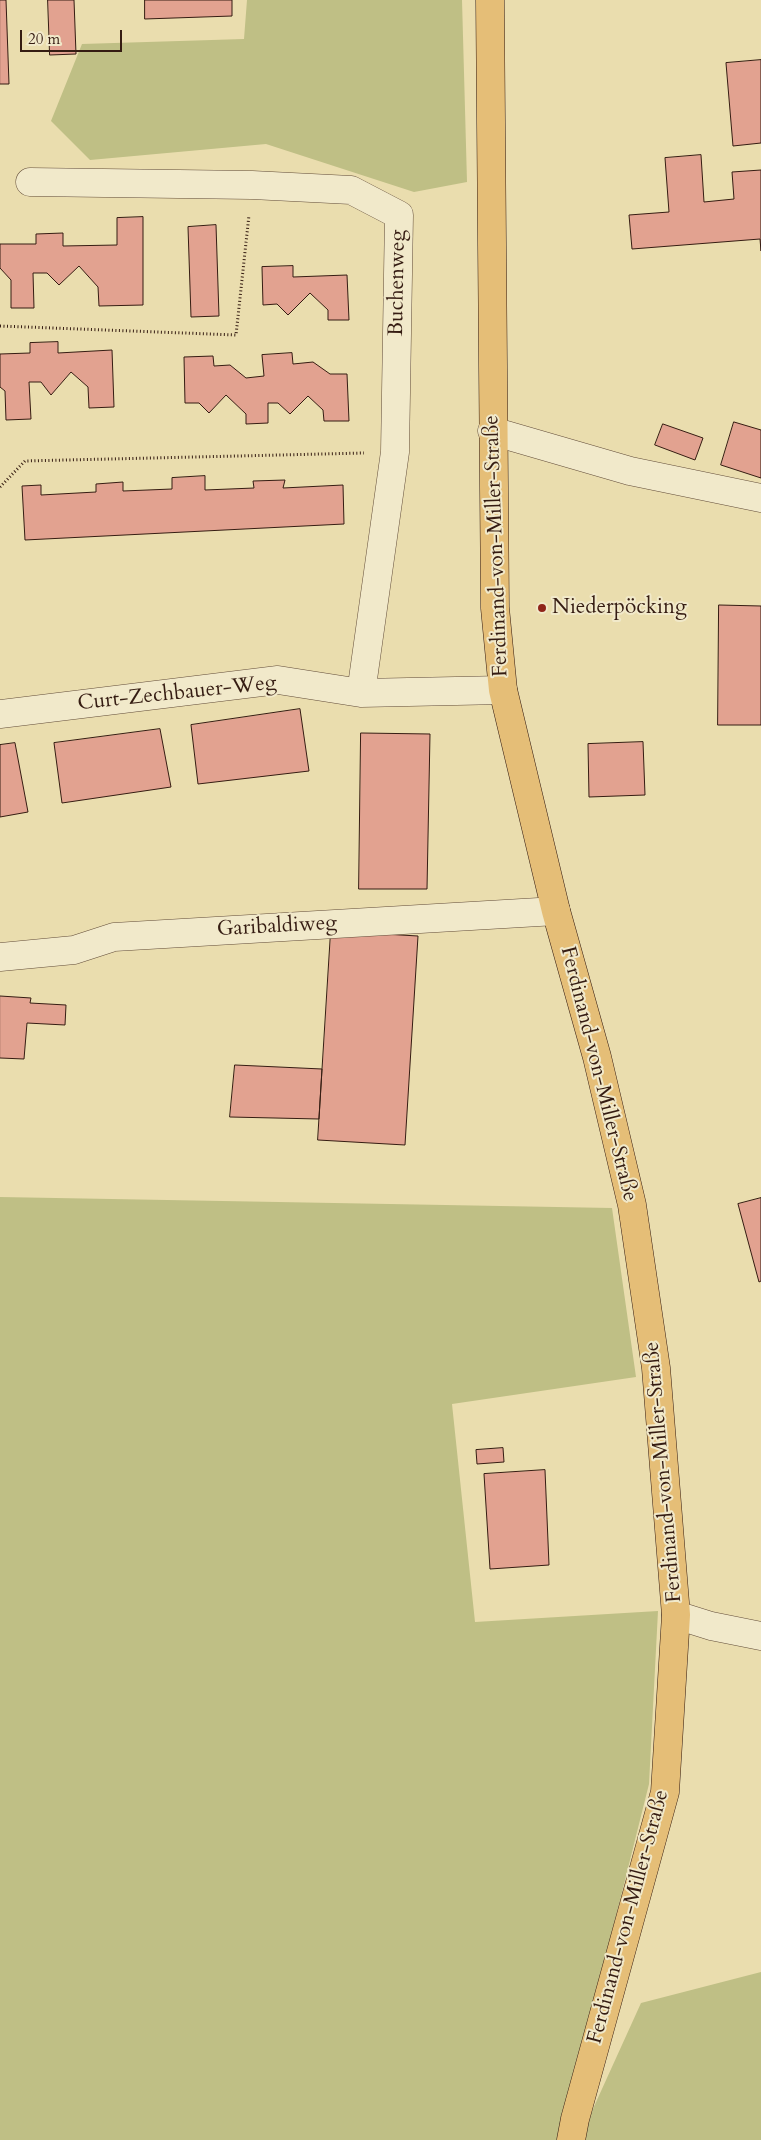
<!DOCTYPE html>
<meta charset="utf-8">
<style>
body{margin:0}
#map{position:relative;width:761px;height:2140px;overflow:hidden;background:#eaddae;font-family:Cardo,serif}
canvas{display:block}
.scale{position:absolute;left:20px;top:30px;width:102px;height:22px;box-sizing:border-box;border:2px solid #351c12;border-top:0;padding-left:6px;font-size:15px;line-height:18px;white-space:nowrap;color:#351c12;-webkit-text-stroke:4px #f1e9ca;paint-order:stroke}
</style>
<div id="map">
<canvas width="761" height="2140"></canvas>
<div class="scale">20 m</div>
</div>
<script>
const g = document.querySelector('canvas').getContext('2d');
g.lineJoin = 'round';
function paint(path, color) { g.fillStyle = color; g.fill(path, 'evenodd'); }
function trace(path, color, width, dash) { g.strokeStyle = color; g.lineWidth = width; g.lineCap = dash ? 'butt' : 'round'; g.setLineDash(dash || []); g.stroke(path); }
function write(font, color, halo, rows, align = 'center') {
  g.font = font + ' Cardo,serif'; g.lineWidth = 4; g.setLineDash([]); g.textBaseline = 'middle'; g.strokeStyle = halo; g.fillStyle = color; for (const [text, x, y, turn = 0] of rows) {
    g.save(); g.translate(x, y); g.rotate((+turn || 0) * Math.PI / 180); g.textAlign = isNaN(turn) ? turn : align; if (halo) g.strokeText(text, 0, 0); g.fillText(text, 0, 0); g.restore();
  }
}
const green = new Path2D(`
 M 247,0 L 462,0 L 467,182 L 414,192 L 266,144 L 90,160 L 51,121 L 82,44 L 244,39 Z
 M 0,1197 L 612,1208 L 636,1377 L 452,1404 L 475,1622 L 658,1611 L 649,1784 L 560,2140 L 0,2140 Z
 M 761,1972 L 761,2140 L 584,2140 L 587,2122 L 641,2003 Z`);
const building = new Path2D(`
 M 0,0 L 6,0 L 9,84 L 0,84 Z
 M 48,0 L 74,0 L 76,54 L 50,55 Z
 M 145,0 L 232,0 L 232,16 L 145,19 Z
 M 761,60 L 761,143 L 733,146 L 726,63 Z
 M 701,155 L 704,202 L 734,199 L 732,172 L 761,170 L 761,251 L 760,239 L 632,249 L 629,215 L 669,212 L 665,158 Z
 M 143,217 L 143,305 L 99,306 L 98,287 L 79,266 L 59,285 L 47,273 L 33,273 L 34,308 L 11,308 L 11,280 L 0,268 L 0,244 L 36,244 L 36,234 L 63,233 L 63,246 L 117,245 L 117,218 Z
 M 216,225 L 219,316 L 191,317 L 188,227 Z
 M 293,266 L 293,277 L 347,275 L 349,320 L 328,320 L 328,310 L 310,293 L 288,315 L 277,304 L 263,305 L 262,267 Z
 M 58,342 L 58,353 L 112,350 L 114,407 L 89,408 L 88,387 L 71,372 L 51,395 L 41,382 L 29,382 L 31,419 L 6,420 L 5,391 L 0,387 L 0,354 L 30,353 L 30,343 Z
 M 292,353 L 293,364 L 313,362 L 330,374 L 347,374 L 349,421 L 324,421 L 323,410 L 308,396 L 290,414 L 278,403 L 268,403 L 268,423 L 246,424 L 246,414 L 226,395 L 209,413 L 199,403 L 185,403 L 184,357 L 213,356 L 214,366 L 230,365 L 246,378 L 264,376 L 262,355 Z
 M 734,422 L 761,430 L 761,478 L 721,465 Z
 M 663,424 L 703,438 L 695,460 L 655,445 Z
 M 205,476 L 205,490 L 254,488 L 253,481 L 285,480 L 283,488 L 343,485 L 344,524 L 25,540 L 22,486 L 41,485 L 41,495 L 96,492 L 96,484 L 123,482 L 123,491 L 172,489 L 172,478 Z
 M 719,605 L 761,606 L 761,725 L 718,725 Z
 M 300,709 L 309,771 L 198,784 L 191,725 Z
 M 160,729 L 171,787 L 62,803 L 54,743 Z
 M 361,733 L 430,734 L 427,889 L 359,889 Z
 M 643,742 L 645,795 L 589,797 L 588,744 Z
 M 15,743 L 28,812 L 0,817 L 0,745 Z
 M 331,931 L 418,936 L 405,1145 L 318,1140 Z
 M 0,996 L 31,998 L 30,1003 L 66,1005 L 65,1025 L 27,1023 L 24,1059 L 0,1058 Z
 M 235,1065 L 322,1069 L 319,1119 L 230,1117 Z
 M 761,1198 L 761,1281 L 759,1282 L 738,1204 Z
 M 503,1448 L 504,1462 L 477,1464 L 476,1450 Z
 M 545,1470 L 549,1565 L 490,1569 L 484,1474 Z`);
const path = new Path2D(`
 M 0,326 L 236,335 L 249,215
 M 0,487 L 25,461 L 364,453`);
const minor = new Path2D(`
 M 30,182 L 252,185 L 351,190 L 399,215 L 395,452 L 361,693
 M 492,431 L 630,471 L 761,498
 M 0,714 L 278,680 L 361,693 L 503,690
 M 0,957 L 74,950 L 114,937 L 556,911
 M 676,1615 L 711,1626 L 761,1636`);
const major = new Path2D(`
 M 490,0 L 495,608 L 503,690 L 556,911 L 597,1057 L 632,1205 L 656,1368 L 676,1615 L 665,1792 L 575,2119 L 571,2140`);
const markers = [
 [542,608,5,"#8f2418"]
];
const streetNames = [
 ["Buchenweg",398,283,-89],
 ["Ferdinand-von-Miller-Straße",497,546,-92],
 ["Curt-Zechbauer-Weg",177,694,-6],
 ["Garibaldiweg",277,927,-3],
 ["Ferdinand-von-Miller-Straße",598,1074,76],
 ["Ferdinand-von-Miller-Straße",664,1472,-95],
 ["Ferdinand-von-Miller-Straße",629,1917,-75]
];
const poiNames = [
 ["Niederpöcking",552,608]
];
paint(green, '#bfbf85');
paint(building, '#e2a290');
trace(building, '#351c12', 1);
trace(minor, '#624c39', 29);
trace(major, '#351c12', 29);
trace(path, '#351c12', 3, [1, 2.5]);
trace(minor, '#f1e9ca', 28);
trace(major, '#e5be77', 28);
for (const [x, y, r, color] of markers) { const dot = new Path2D(); dot.arc(x, y, r, 0, 2 * Math.PI); g.fillStyle = color; g.fill(dot); trace(dot, '#f1e9ca', 2); }
write('21px', '#351c12', '#f1e9ca', streetNames);
write('21px', '#351c12', '#f1e9ca', poiNames, 'left');
</script>
